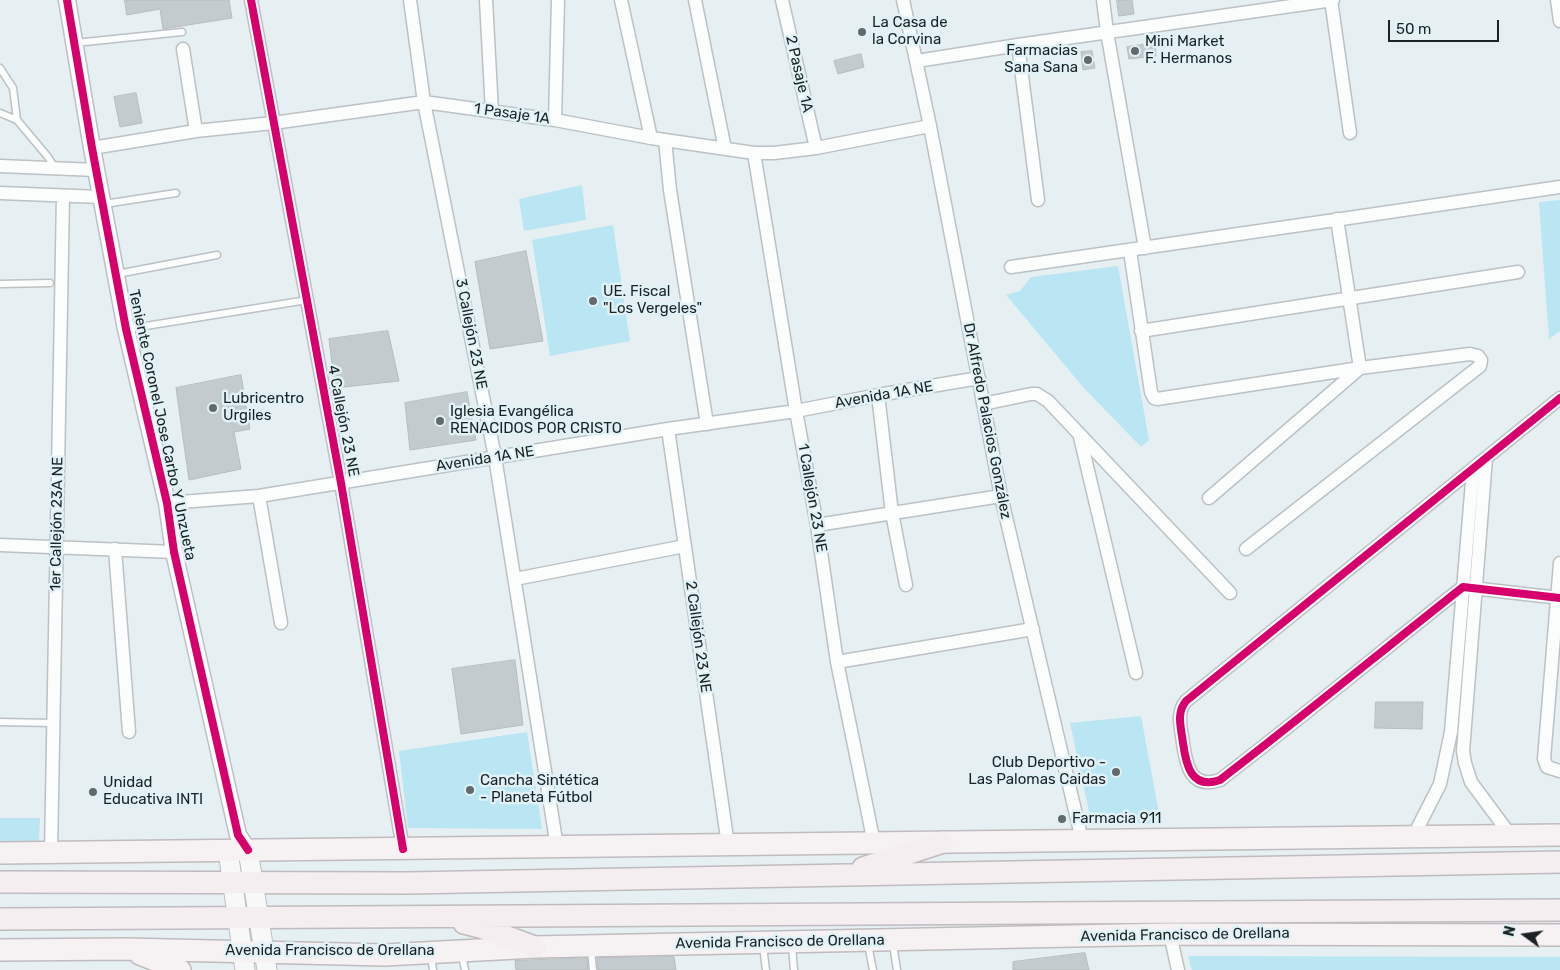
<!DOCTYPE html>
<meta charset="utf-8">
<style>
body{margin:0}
#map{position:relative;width:1560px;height:970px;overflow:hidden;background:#e6eff2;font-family:Rubik,sans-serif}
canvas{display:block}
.north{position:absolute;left:1500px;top:910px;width:50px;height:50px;-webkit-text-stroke:4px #e1f2f7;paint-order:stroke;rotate:284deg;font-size:14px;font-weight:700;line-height:20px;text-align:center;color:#1b2223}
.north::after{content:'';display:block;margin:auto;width:18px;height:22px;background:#1b2223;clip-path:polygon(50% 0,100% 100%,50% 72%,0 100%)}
.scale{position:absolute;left:1388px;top:20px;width:111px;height:22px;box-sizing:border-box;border:2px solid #1b2223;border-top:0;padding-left:6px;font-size:15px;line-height:18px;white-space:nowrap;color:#1b2223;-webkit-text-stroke:4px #e1f2f7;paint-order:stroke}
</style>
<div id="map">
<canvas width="1560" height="970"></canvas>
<div class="north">N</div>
<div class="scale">50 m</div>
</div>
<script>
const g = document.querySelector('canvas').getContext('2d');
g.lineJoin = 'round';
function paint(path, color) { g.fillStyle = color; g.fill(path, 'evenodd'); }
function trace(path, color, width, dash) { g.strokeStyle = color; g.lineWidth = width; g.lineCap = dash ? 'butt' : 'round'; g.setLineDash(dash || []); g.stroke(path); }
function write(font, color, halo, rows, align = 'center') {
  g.font = font + ' Rubik,sans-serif'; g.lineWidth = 5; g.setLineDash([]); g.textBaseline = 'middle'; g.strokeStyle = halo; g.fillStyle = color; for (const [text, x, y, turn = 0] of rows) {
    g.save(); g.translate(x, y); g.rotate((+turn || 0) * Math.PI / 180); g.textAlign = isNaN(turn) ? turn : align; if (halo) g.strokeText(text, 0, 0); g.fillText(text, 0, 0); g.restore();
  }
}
const green = new Path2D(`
 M 582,185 L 586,220 L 524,231 L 519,199 Z
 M 1560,200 L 1560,331 L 1549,339 L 1539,202 Z
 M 613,225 L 630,341 L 550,356 L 532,240 Z
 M 1118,266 L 1149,440 L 1141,447 L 1083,387 L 1006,295 L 1020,291 L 1031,277 Z
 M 1141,716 L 1161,824 L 1091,821 L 1070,723 Z
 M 527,732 L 542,829 L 408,828 L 399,751 Z
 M 0,818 L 40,818 L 39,841 L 0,841 Z
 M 1188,956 L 1560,957 L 1560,970 L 1192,970 Z`);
const building = new Path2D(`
 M 125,0 L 229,0 L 232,18 L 163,29 L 160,9 L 127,15 Z
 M 1117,0 L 1132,0 L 1134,14 L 1119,16 Z
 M 1155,43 L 1156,56 L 1129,59 L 1127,47 Z
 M 1092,51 L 1095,68 L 1083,70 L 1081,52 Z
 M 861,54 L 864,67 L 838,74 L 834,61 Z
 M 136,93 L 142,123 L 120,127 L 114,97 Z
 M 526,251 L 543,341 L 490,349 L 475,262 Z
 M 388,331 L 399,381 L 335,388 L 329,339 Z
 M 241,375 L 250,429 L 234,432 L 241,469 L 189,480 L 176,388 Z
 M 467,392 L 476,440 L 410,450 L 405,403 Z
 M 515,660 L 523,725 L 461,734 L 452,669 Z
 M 1376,702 L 1423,702 L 1422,729 L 1375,728 Z
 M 1085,953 L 1089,970 L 1013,970 L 1013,962 Z
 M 674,957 L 676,970 L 598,970 L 597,958 Z
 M 587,958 L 588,970 L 516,970 L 515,961 Z`);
const service = new Path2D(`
 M 75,43 L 182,32
 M 0,68 L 13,88 L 17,120
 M 0,113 L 17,120 L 48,157 L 55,168
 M 104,204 L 176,193
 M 117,274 L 217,255
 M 0,284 L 50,283
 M 127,329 L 307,300
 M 0,722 L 53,723
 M 868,944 L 873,970
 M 893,944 L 897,970
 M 763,946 L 766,970
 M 792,946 L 794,970
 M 591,950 L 593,970
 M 462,955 L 465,970
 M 431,956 L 433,970`);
const minor = new Path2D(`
 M 251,0 L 341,483 L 403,849
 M 410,0 L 424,102 L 495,457 L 557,847
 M 486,0 L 492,112
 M 621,0 L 651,138
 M 695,0 L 725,149
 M 782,0 L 816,148
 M 903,0 L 930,126 L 1001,496 L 1082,840
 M 1103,0 L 1107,32 L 1145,248
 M 1331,0 L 1350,133
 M 1557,0 L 1560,21
 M 1018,45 L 1038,200
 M 183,49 L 196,131
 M 917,61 L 1018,45 L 1333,0
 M 555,120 L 558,0
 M 665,140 L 670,190 L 707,424
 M 92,148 L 196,131 L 273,123 L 424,102 L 555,120 L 651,138 L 754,153 L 774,153 L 816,148 L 930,126
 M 754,153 L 796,411 L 817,525 L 837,662 L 874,843
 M 0,166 L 96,170
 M 0,193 L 101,197
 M 1337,219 L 1360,368
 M 1130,251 L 1151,392 L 1154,398 L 1157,399 L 1360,368 L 1470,354 L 1478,356 L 1481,360 L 1480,366 L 1246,549
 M 1011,267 C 1194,242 1377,213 1560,187
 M 1141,331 L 1518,272
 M 878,395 L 892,513 L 906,585
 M 1560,398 L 1186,701 C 1176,713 1181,727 1183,743 C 1186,765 1191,790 1220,780 C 1302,717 1382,651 1463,587 L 1560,598
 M 983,404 L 1031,394 L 1037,394 L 1048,401 L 1230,593
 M 668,429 L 728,845
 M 1080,437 L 1136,673
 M 1486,458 L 1463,751 L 1465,763 L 1471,782 L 1511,836
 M 259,496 L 281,623
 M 1209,498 L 1360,368
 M 167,503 L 259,496 L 668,429 L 796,411 L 878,395 L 979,378
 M 817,525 L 1001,496
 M 0,545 L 174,552
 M 115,549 L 129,732
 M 1560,563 L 1544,759 L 1547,767 L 1560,771
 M 515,579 L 685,546
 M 837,662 L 1033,629
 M 1413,837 L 1440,784 L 1451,732 L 1473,470
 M 51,853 L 63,196
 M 1170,934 L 1178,970`);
const tertiary = new Path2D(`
 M 67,0 L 92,148 L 126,329 L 167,503 L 174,552 L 238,835 L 248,850`);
const secondary = new Path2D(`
 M 248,850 L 267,970
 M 228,851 L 245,970`);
const primary = new Path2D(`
 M 0,853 L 1560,835
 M 0,950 L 126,949 L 385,955 L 535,947 L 1170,934 L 1560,935
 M 140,954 L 180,970`);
const trunk = new Path2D(`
 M 863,868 L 943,842
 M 0,882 L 408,883 L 1560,862
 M 0,919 L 1560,910
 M 464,923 L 480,927 L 535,947`);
const cycleway = new Path2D(`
 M 67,0 L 92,148 L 126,329 L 167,503 L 174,552 L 238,835 L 248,850
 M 251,0 L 341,483 L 403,849
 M 1560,398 L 1186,701 C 1176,713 1181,727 1183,743 C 1186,765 1191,790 1220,780 C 1302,717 1382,651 1463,587 L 1560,598`);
const markers = [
 [862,32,5,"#626a6b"],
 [1135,51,5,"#626a6b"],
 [1088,60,5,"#626a6b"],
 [593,301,5,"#626a6b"],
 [213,408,5,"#626a6b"],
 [440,421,5,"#626a6b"],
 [1116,772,5,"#626a6b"],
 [470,790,5,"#626a6b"],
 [93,792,5,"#626a6b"],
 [1062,819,5,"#626a6b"]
];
const poiNames = [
 ["La Casa de",872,23],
 ["la Corvina",872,40],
 ["Mini Market",1145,42],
 ["F. Hermanos",1145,59],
 ["Farmacias",1078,51,"right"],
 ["Sana Sana",1078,68,"right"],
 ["UE. Fiscal",603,292],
 ["\"Los Vergeles\"",603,309],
 ["Lubricentro",223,399],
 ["Urgiles",223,416],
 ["Iglesia Evangélica",450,412],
 ["RENACIDOS POR CRISTO",450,429],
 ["Club Deportivo -",1106,763,"right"],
 ["Las Palomas Caidas",1106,780,"right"],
 ["Cancha Sintética",480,781],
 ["- Planeta Fútbol",480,798],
 ["Unidad",103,783],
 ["Educativa INTI",103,800],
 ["Farmacia 911",1072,819]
];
const streetNames = [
 ["2 Pasaje 1A",799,74,77],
 ["1 Pasaje 1A",512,114,8],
 ["3 Callejón 23 NE",471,334,79],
 ["Avenida 1A NE",884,395,-10],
 ["4 Callejón 23 NE",343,421,79],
 ["Dr Alfredo Palacios González",987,421,79],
 ["Teniente Coronel Jose Carbo Y Unzueta",162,425,78],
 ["Avenida 1A NE",485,459,-9],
 ["1 Callejón 23 NE",812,498,80],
 ["1er Callejón 23A NE",57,524,-89],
 ["2 Callejón 23 NE",698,637,82],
 ["Avenida Francisco de Orellana",1185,935,-1],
 ["Avenida Francisco de Orellana",780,942,-1],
 ["Avenida Francisco de Orellana",330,951]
];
paint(green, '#bae6f3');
paint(building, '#c4cbce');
trace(building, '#b6bdbf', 1);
trace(service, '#bbc1c4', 9);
trace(minor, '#bbc1c4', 15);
trace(tertiary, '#bbc1c4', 19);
trace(secondary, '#bbc1c4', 21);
trace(primary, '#bfbbbe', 24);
trace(trunk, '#bfbbbe', 24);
trace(service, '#fbfdfd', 6);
trace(minor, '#fbfdfd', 12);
trace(tertiary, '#fbfdfd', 16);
trace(secondary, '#f9f8f9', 19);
trace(primary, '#f6f2f4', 21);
trace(trunk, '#f4eef1', 21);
trace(cycleway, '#d6006c', 8);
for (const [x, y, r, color] of markers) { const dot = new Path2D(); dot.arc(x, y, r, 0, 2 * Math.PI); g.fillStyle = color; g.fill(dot); trace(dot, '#e1f2f7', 2); }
write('15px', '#1b2223', '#e1f2f7', poiNames, 'left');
write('15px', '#1b2223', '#e1f2f7', streetNames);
</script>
